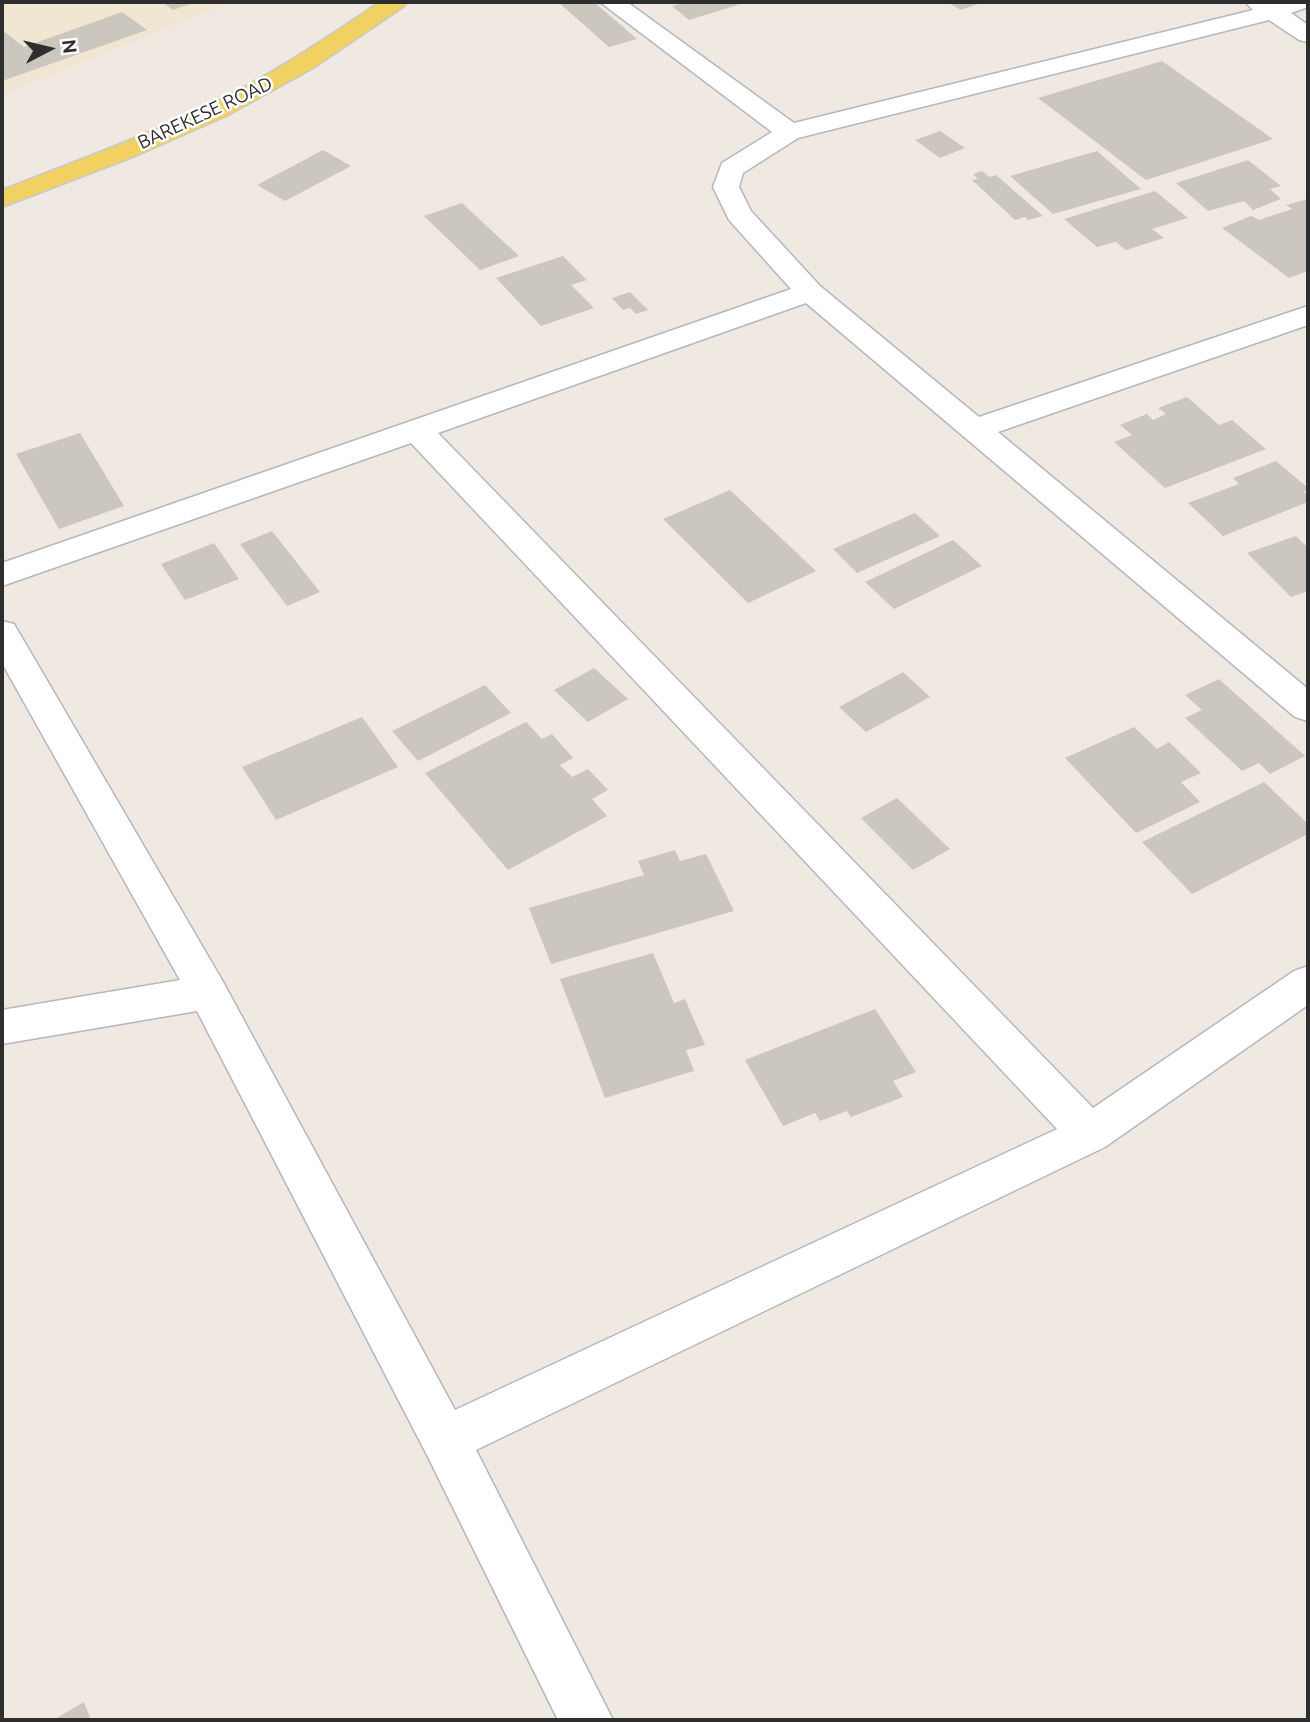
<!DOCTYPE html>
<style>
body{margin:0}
#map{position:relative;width:1310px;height:1722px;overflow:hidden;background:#efe9e1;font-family:Ubuntu,sans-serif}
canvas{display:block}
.frame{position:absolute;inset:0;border:4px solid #2e2e2e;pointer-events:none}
.north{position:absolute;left:14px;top:14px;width:70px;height:70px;-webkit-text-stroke:5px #fff;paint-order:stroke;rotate:83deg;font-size:19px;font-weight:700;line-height:28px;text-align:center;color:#2e2e2e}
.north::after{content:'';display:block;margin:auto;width:24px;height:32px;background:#2e2e2e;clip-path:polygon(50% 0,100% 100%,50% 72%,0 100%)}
</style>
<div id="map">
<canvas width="1310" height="1722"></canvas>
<div class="frame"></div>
<div class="north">N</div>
</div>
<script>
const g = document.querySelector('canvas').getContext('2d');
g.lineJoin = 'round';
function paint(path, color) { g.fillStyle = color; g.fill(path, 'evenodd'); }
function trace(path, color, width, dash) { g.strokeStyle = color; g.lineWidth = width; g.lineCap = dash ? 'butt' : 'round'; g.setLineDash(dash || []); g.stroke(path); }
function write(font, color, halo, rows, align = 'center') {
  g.font = font + ' Ubuntu,sans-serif'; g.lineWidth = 5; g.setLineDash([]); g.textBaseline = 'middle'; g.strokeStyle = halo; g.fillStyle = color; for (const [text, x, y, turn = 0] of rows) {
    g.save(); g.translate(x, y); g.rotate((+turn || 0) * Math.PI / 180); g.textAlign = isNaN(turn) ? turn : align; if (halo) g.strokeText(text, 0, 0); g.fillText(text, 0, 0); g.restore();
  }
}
const education = new Path2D(`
 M 2,2 L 225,2 L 226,4 L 2,95 Z`);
const building = new Path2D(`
 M 162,2 L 196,2 L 173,10 Z
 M 558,2 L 594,2 L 637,39 L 609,47 Z
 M 686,2 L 747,2 L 689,20 L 672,6 Z
 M 947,2 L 984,2 L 961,10 Z
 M 122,12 L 147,30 L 2,81 L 2,30 L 24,47 Z
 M 1162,61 L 1273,139 L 1146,180 L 1038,98 Z
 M 940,131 L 965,148 L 940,158 L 915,140 Z
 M 323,150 L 351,166 L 285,201 L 257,185 Z
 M 1097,151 L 1141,189 L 1053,214 L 1010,176 Z
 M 1248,160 L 1281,186 L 1270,189 L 1281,199 L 1253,210 L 1244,201 L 1208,211 L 1176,183 Z
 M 982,171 L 989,177 L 996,175 L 1043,216 L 1028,220 L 1025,217 L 1015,220 L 972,180 L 978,179 L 973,174 Z
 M 1155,191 L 1188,218 L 1152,229 L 1164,238 L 1126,250 L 1116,242 L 1097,247 L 1064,219 Z
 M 1308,199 L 1308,271 L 1289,278 L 1222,228 L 1251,216 L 1259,220 L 1292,209 L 1286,205 Z
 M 462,203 L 519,256 L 480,270 L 424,216 Z
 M 563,256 L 587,280 L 571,285 L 594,308 L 541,326 L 496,278 Z
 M 630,292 L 648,310 L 636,314 L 630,308 L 623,310 L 612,298 Z
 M 1187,397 L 1219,425 L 1232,420 L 1266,449 L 1165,488 L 1114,442 L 1132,435 L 1120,425 L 1147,414 L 1153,420 L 1166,414 L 1158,408 Z
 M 80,433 L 124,506 L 59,529 L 16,454 Z
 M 1276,461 L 1308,488 L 1304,492 L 1308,495 L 1308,502 L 1223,536 L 1188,503 L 1239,484 L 1233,478 Z
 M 730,490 L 816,571 L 748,603 L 663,519 Z
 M 915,513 L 940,536 L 857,573 L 833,549 Z
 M 272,531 L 320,592 L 287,606 L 240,544 Z
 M 1296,536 L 1305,545 L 1308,543 L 1308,591 L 1291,597 L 1247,553 Z
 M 953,540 L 982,566 L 894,609 L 865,582 Z
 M 214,543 L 239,579 L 185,600 L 161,564 Z
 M 594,668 L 628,699 L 588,722 L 554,690 Z
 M 903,672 L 930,697 L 866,732 L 839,707 Z
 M 1219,679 L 1305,756 L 1270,774 L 1259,763 L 1242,771 L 1185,718 L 1202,710 L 1185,695 Z
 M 485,685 L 511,713 L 418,761 L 392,731 Z
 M 362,717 L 398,767 L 276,820 L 242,767 Z
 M 526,722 L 542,739 L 552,734 L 573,758 L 560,765 L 572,777 L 588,769 L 608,790 L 592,799 L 607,816 L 508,870 L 425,773 Z
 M 1134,727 L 1157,749 L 1169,742 L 1201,773 L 1181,782 L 1200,802 L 1136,833 L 1065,758 Z
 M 1264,782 L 1308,824 L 1308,834 L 1192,894 L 1142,842 Z
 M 897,798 L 950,849 L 913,870 L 861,818 Z
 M 675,850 L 680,861 L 706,854 L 734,911 L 551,964 L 529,908 L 644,875 L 638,861 Z
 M 653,953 L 674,1003 L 685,999 L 705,1045 L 686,1050 L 694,1071 L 605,1098 L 560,979 Z
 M 875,1009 L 916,1072 L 893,1081 L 903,1097 L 851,1117 L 847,1111 L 820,1121 L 815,1113 L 783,1126 L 745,1060 Z
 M 84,1702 L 91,1720 L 53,1720 Z`);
const minor = new Path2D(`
 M 600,2 L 627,2 L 794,123 L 1253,10 L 1245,2 L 1308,2 L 1308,7 L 1291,13 L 1308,25 L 1308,42 L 1299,40 L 1269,20 L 798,138 L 743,173 L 739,187 L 751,211 L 820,286 L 979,417 L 1308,306 L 1308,325 L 998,432 L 1308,689 L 1308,721 L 1295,717 L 806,303 L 438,433 L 1093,1108 L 1294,971 L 1308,966 L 1308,1005 L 1105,1147 L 476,1450 L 613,1720 L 558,1720 L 428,1457 L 197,1011 L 2,1044 L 2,1010 L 180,980 L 2,663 L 2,621 L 14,624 L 222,980 L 455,1410 L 1057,1129 L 411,443 L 2,586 L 2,563 L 791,289 L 729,220 L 713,187 L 722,163 L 772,132 Z`);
const major = new Path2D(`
 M 380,2 L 407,2 L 403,7 L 313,68 L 226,116 L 135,156 L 2,207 L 2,190 C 82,159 163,130 239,90 C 288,64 334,33 380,2 Z`);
const farStreetnames = [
 ["BAREKESE ROAD",205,113,-25]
];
paint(education, '#f0e6d1');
paint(building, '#cbc7bf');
trace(minor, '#b4b7c1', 3);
trace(major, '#c9c9c9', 3);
paint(minor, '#fff');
paint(major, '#f2d163');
write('19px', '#2e2e2e', '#fff', farStreetnames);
</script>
